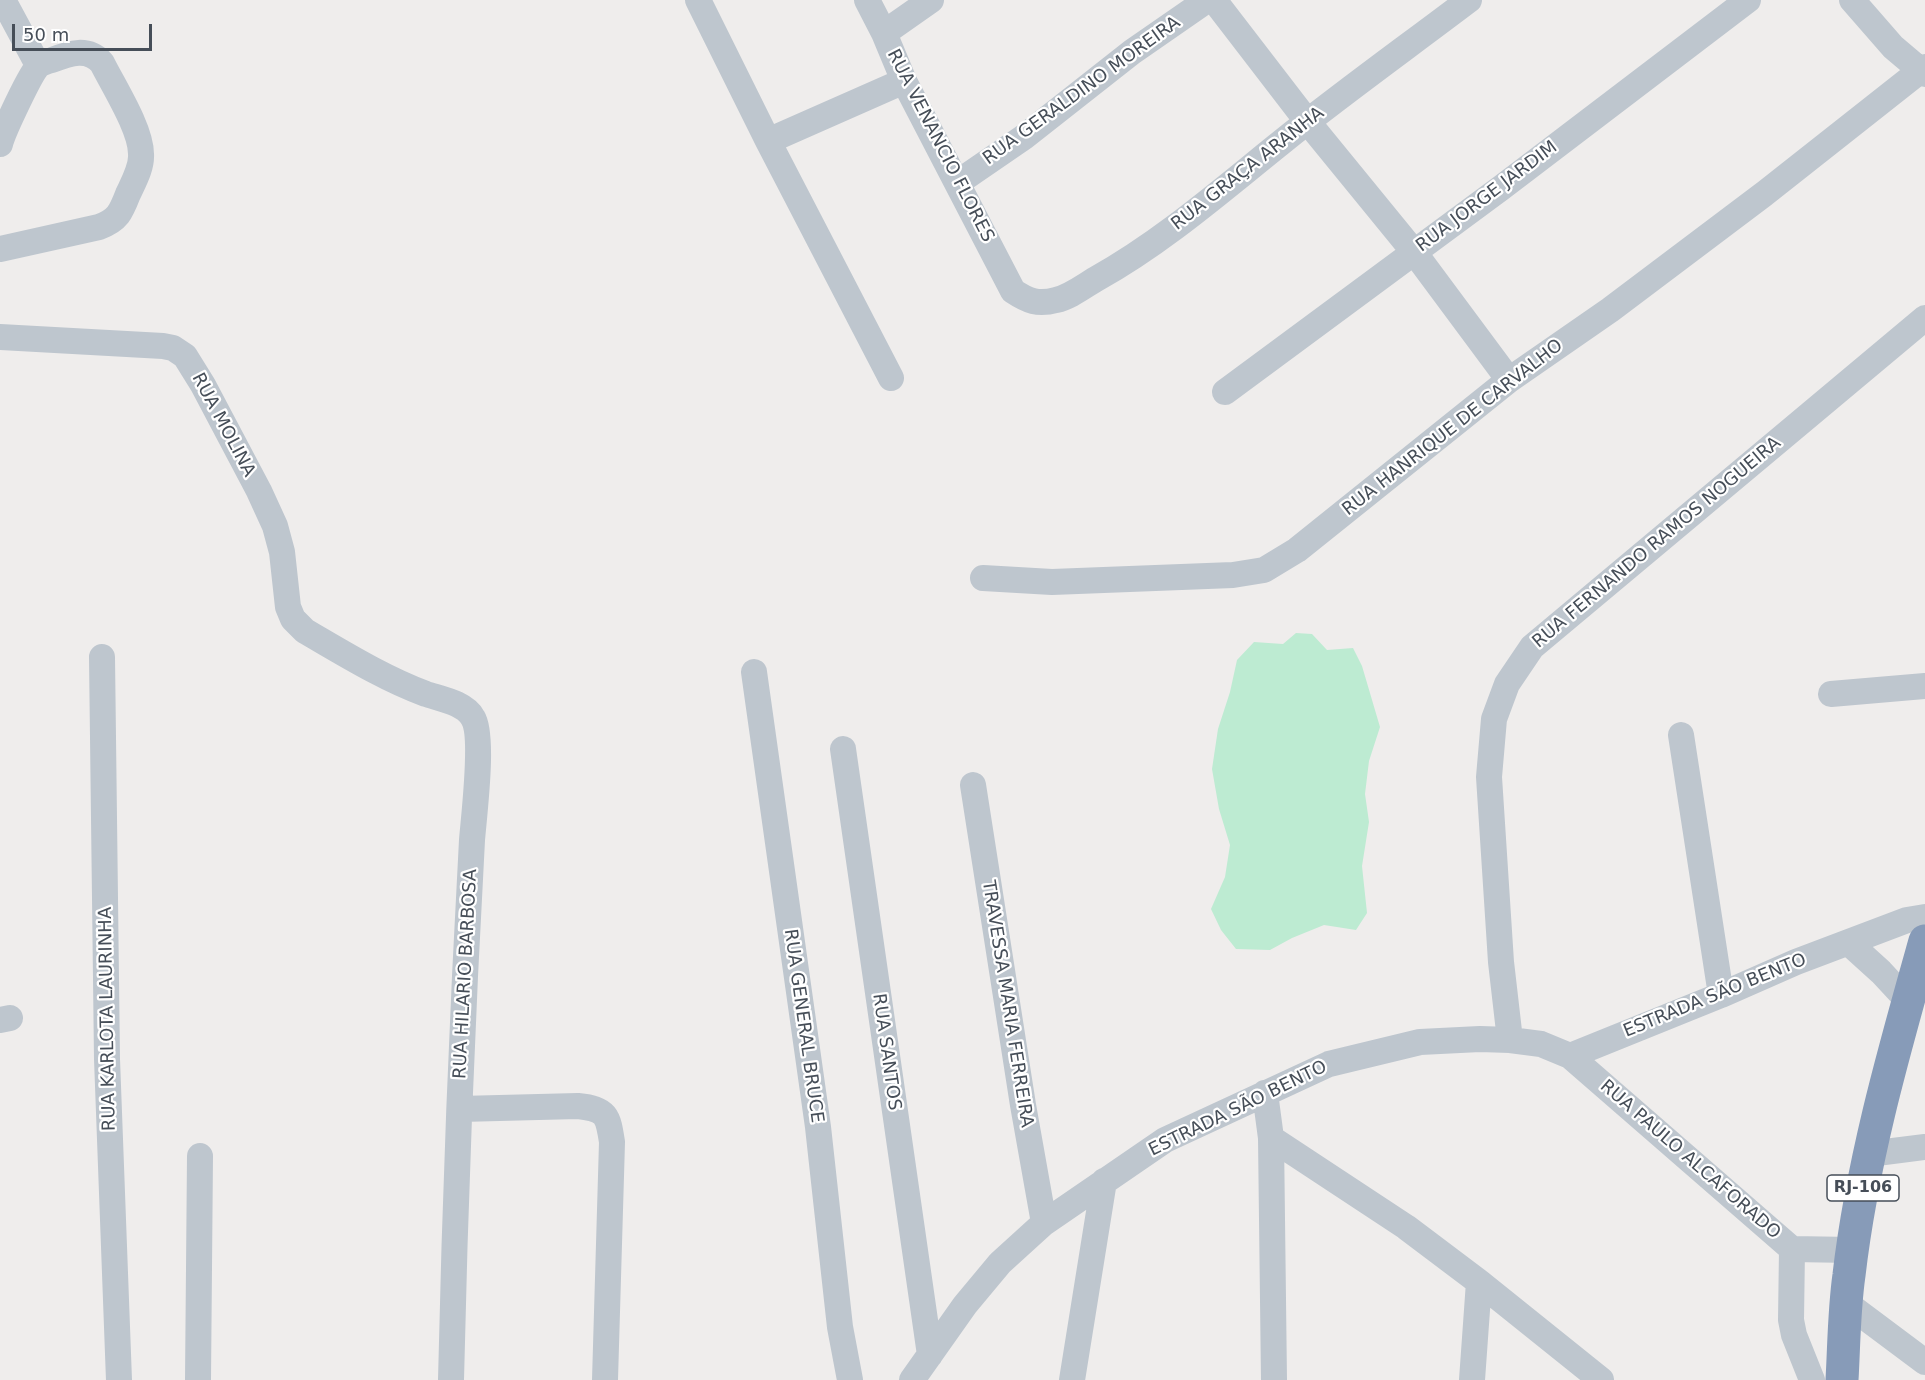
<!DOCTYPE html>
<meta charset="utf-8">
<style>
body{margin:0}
#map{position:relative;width:1925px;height:1380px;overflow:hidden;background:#efedec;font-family:"DejaVu Sans",sans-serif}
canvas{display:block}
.scale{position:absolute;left:12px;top:24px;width:140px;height:27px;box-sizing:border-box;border:3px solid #464e58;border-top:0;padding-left:8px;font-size:18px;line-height:21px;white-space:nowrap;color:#464e58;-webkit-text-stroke:4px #fff;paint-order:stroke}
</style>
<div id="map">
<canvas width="1925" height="1380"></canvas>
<div class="scale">50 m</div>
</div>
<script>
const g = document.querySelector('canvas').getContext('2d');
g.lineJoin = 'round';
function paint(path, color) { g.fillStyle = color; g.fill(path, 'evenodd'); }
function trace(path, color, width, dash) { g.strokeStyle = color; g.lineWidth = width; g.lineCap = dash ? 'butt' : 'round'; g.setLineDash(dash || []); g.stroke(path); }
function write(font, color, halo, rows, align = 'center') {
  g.font = font + ' "DejaVu Sans",sans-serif'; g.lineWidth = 4.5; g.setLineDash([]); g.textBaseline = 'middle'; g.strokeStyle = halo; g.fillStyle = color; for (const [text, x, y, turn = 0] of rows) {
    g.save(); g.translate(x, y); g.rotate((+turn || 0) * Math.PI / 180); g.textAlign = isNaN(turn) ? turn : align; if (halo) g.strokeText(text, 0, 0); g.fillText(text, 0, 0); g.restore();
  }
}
const green = new Path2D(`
 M 1296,633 L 1312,634 L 1327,650 L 1353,648 L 1362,666 L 1380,727 L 1369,761 L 1365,794 L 1369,822 L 1362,866 L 1367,913 L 1356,930 L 1324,925 L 1292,938 L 1270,950 L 1236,949 L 1221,930 L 1211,909 L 1225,877 L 1230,845 L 1219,809 L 1212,769 L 1218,729 L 1230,692 L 1237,660 L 1254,642 L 1283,644 Z`);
const minor = new Path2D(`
 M 3,0 L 38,65
 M 698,0 L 768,141 L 891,378
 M 867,0 L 884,33 L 904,81 L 1013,291 C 1028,301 1038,305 1056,300 C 1070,297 1084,286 1096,279 C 1164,241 1223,189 1283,141 C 1344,92 1407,47 1469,0
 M 1214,0 L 1307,121 L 1414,252 L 1509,380
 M 1852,0 L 1893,47 L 1925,74
 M 884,33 L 931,0
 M 768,141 L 904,81
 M 0,144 C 3,132 31,72 39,65 C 42,63 48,61 52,60 C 70,53 88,47 102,63 C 114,87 141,129 141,154 C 142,167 134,181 128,194 C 121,212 118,220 99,227 L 0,249
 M 957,183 L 1024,137 L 1132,52 L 1207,0
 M 0,337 L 163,346 L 173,348 L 185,356 L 203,385 L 259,491 L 275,526 L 282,552 L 288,607 L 293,619 L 305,631 C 343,653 383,678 426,694 C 441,699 465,703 473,718 C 484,736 474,815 472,840 C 462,1020 455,1200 451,1380
 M 1225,392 L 1501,188 L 1748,0
 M 983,578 L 1052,582 L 1233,575 L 1264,570 L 1297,550 L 1509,380 L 1610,310 L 1764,194 L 1925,67
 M 102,657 L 107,1059 L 119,1380
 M 754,672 L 818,1127 L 840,1327 L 850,1380
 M 1831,694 L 1925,686
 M 1681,735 L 1721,995
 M 843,749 L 930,1355
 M 973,785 L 1023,1105 L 1044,1223
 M 1849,943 L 1881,972 L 1907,1000
 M 0,1020 L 10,1018
 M 1510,1040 L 1501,962 L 1489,777 L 1494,719 L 1507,684 L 1532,647 L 1925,318
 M 1570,1056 L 1721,995 L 1796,962 L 1907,920 L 1925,917
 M 1265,1093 L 1271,1138 L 1274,1380
 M 460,1109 L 578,1106 C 607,1109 608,1116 612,1142 L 605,1380
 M 1271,1138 L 1406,1227 L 1479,1282 L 1601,1380
 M 1869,1154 L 1925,1147
 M 1792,1249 L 1791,1320 L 1794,1335 L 1812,1380
 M 1846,1303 L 1925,1362
 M 198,1380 L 200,1156
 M 912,1380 L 965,1305 L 1000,1263 L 1044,1223 L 1165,1140 L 1329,1064 L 1420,1042 L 1480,1039 L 1510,1040 L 1541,1044 L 1570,1056 L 1792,1249 L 1852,1250
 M 1072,1380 L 1104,1181
 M 1472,1380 L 1479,1282`);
const highway = new Path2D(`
 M 1842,1380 C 1844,1345 1844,1310 1849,1275 C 1862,1162 1894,1051 1925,941`);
const shields = [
 [1863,1188,72]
];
const shieldNames = [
 ["RJ-106",1863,1188]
];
const streetNames = [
 ["RUA GERALDINO MOREIRA",1082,91,-36],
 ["RUA VENANCIO FLORES",940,146,63],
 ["RUA GRAÇA ARANHA",1248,169,-38],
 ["RUA JORGE JARDIM",1487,197,-37],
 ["RUA MOLINA",223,425,62],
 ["RUA HANRIQUE DE CARVALHO",1453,428,-38],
 ["RUA FERNANDO RAMOS NOGUEIRA",1657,543,-40],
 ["RUA HILARIO BARBOSA",466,974,-87],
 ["ESTRADA SÃO BENTO",1715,996,-22],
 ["TRAVESSA MARIA FERREIRA",1007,1004,81],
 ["RUA KARLOTA LAURINHA",108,1019,-91],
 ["RUA GENERAL BRUCE",803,1026,82],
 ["RUA SANTOS",886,1052,82],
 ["ESTRADA SÃO BENTO",1238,1109,-26],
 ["RUA PAULO ALCAFORADO",1690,1160,41]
];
paint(green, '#bdebd2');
trace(minor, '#bec6ce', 26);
trace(highway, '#879bb8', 33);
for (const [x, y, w] of shields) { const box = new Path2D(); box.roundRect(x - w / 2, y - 13, w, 26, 4.5); g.fillStyle = '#fff'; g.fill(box); trace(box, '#464e58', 1.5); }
write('bold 16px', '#464e58', null, shieldNames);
write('18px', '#464e58', '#fff', streetNames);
</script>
